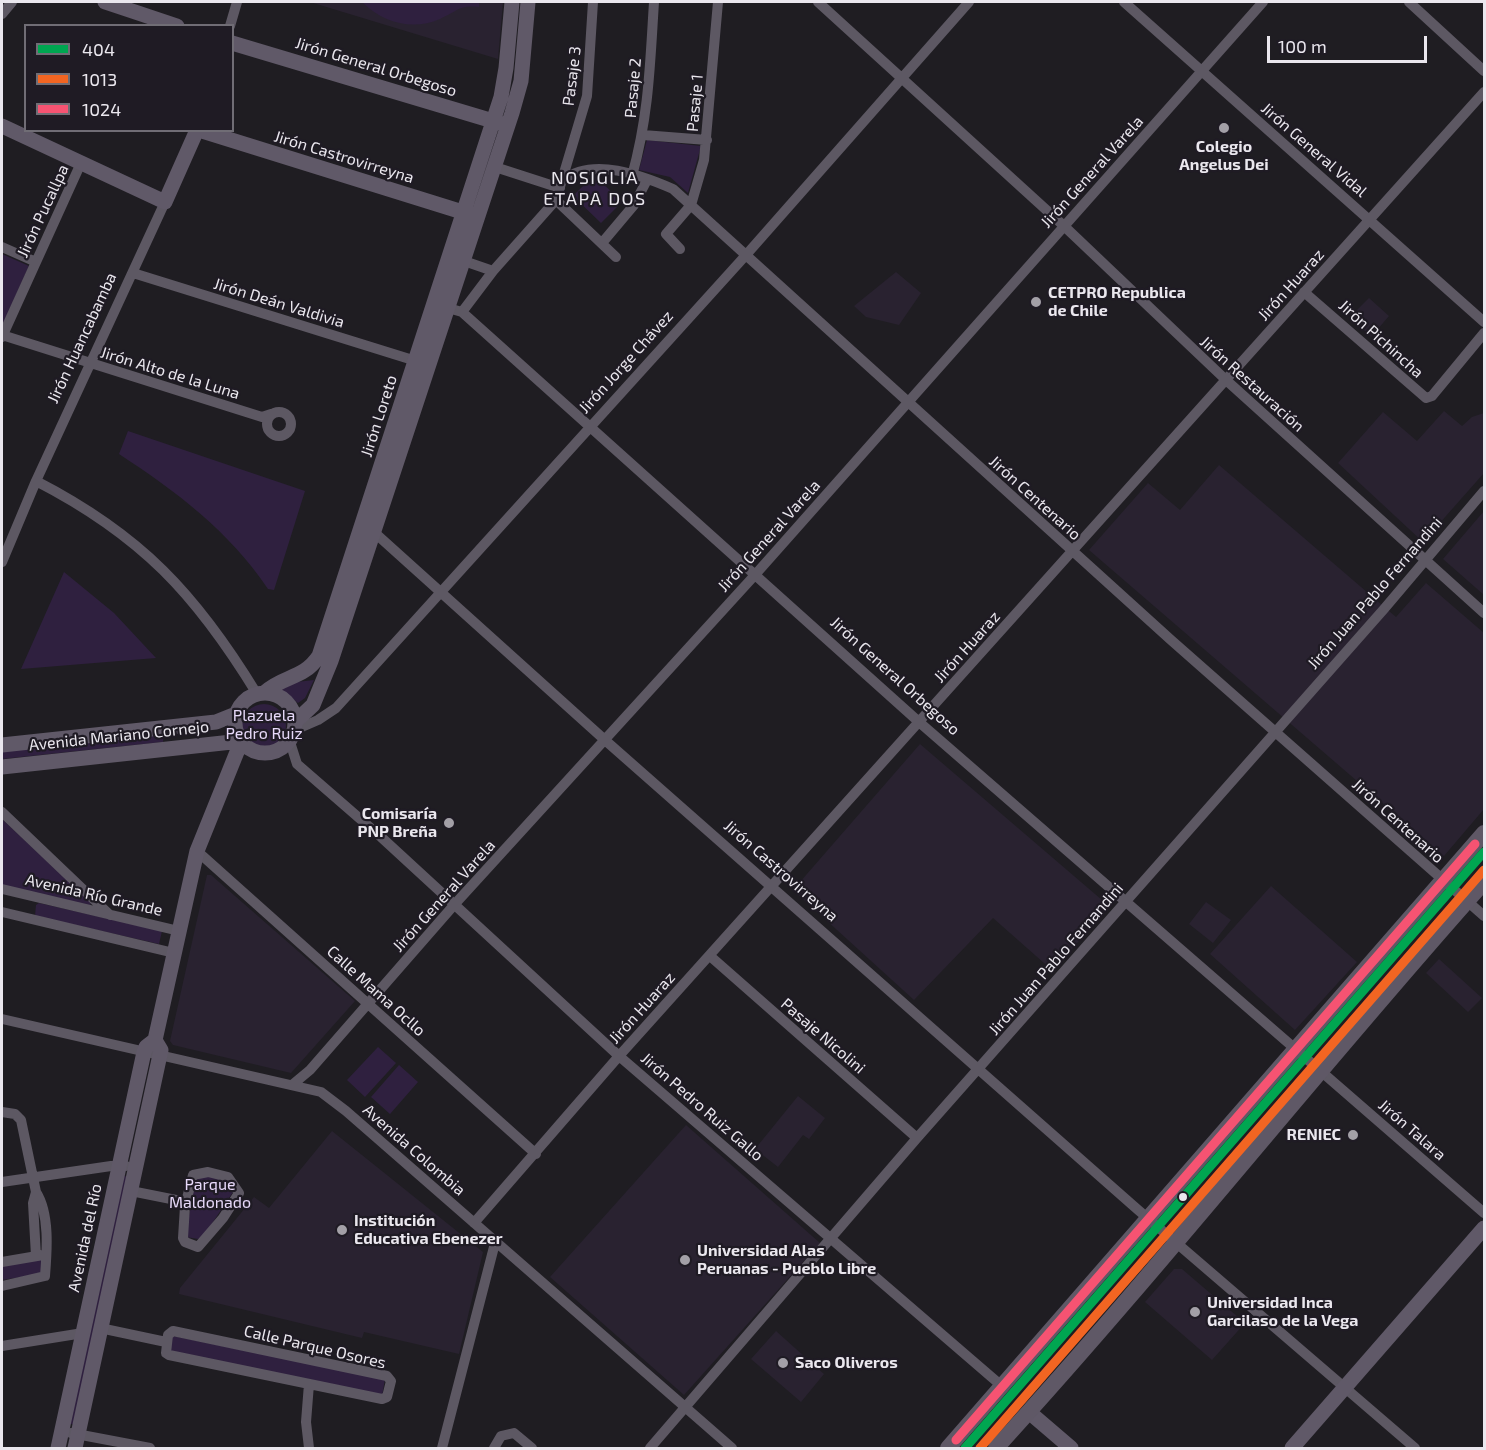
<!DOCTYPE html>
<meta charset="utf-8">
<style>
body{margin:0}
#map{position:relative;width:1486px;height:1450px;overflow:hidden;background:#1f1d22;font-family:"Exo 2",sans-serif}
canvas{display:block}
.frame{position:absolute;inset:0;border:3px solid #eae7ee;pointer-events:none}
.legend{position:absolute;left:24px;top:24px;width:210px;height:108px;box-sizing:border-box;background:#1f1b24;border:2px solid #706d75;margin:0;padding:8px 10px;list-style:none;font-size:18px;color:#eae7ee}
.legend li{display:flex;align-items:center;gap:12px;height:30px}
.legend b{width:30px;border:2px solid #706d75}
.scale{position:absolute;left:1267px;top:36px;width:160px;height:27px;box-sizing:border-box;border:3px solid #eae7ee;border-top:0;padding-left:8px;font-size:18px;line-height:21px;white-space:nowrap;color:#eae7ee;-webkit-text-stroke:4px #1f1b24;paint-order:stroke}
</style>
<div id="map">
<canvas width="1486" height="1450"></canvas>
<div class="frame"></div>
<ul class="legend">
<li><b style="height:8px;background:#00a651"></b>404</li>
<li><b style="height:8px;background:#f26522"></b>1013</li>
<li><b style="height:8px;background:#f65372"></b>1024</li>
</ul>
<div class="scale">100 m</div>
</div>
<script>
const g = document.querySelector('canvas').getContext('2d');
g.lineJoin = 'round';
function paint(path, color) { g.fillStyle = color; g.fill(path, 'evenodd'); }
function trace(path, color, width, dash) { g.strokeStyle = color; g.lineWidth = width; g.lineCap = dash ? 'butt' : 'round'; g.setLineDash(dash || []); g.stroke(path); }
function write(font, color, halo, rows, align = 'center') {
  g.font = font + ' "Exo 2",sans-serif'; g.lineWidth = 4.5; g.setLineDash([]); g.textBaseline = 'middle'; g.strokeStyle = halo; g.fillStyle = color; for (const [text, x, y, turn = 0] of rows) {
    g.save(); g.translate(x, y); g.rotate((+turn || 0) * Math.PI / 180); g.textAlign = isNaN(turn) ? turn : align; if (halo) g.strokeText(text, 0, 0); g.fillText(text, 0, 0); g.restore();
  }
}
const built = new Path2D(`
 M 310,2 L 503,2 L 498,59 Z
 M 896,272 L 921,293 L 899,325 L 866,317 L 854,306 Z
 M 1369,298 L 1389,316 L 1371,337 L 1350,317 Z
 M 1444,411 L 1462,426 L 1472,417 L 1484,413 L 1484,473 L 1423,542 L 1338,463 L 1383,412 L 1417,441 Z
 M 1219,465 L 1396,617 L 1426,583 L 1484,633 L 1484,809 L 1444,856 L 1089,550 L 1148,483 L 1180,510 Z
 M 1484,511 L 1484,595 L 1443,559 Z
 M 920,744 L 1109,906 L 1053,971 L 993,918 L 914,1000 L 793,890 Z
 M 207,875 L 211,875 L 355,1001 L 291,1073 L 173,1045 L 170,1041 Z
 M 1271,886 L 1357,962 L 1295,1030 L 1210,954 Z
 M 1206,902 L 1231,920 L 1213,943 L 1189,924 Z
 M 1439,959 L 1482,998 L 1468,1012 L 1426,973 Z
 M 798,1096 L 825,1118 L 809,1139 L 803,1135 L 778,1167 L 755,1149 Z
 M 686,1125 L 820,1243 L 684,1395 L 550,1277 Z
 M 332,1131 L 483,1252 L 459,1354 L 364,1332 L 362,1338 L 179,1294 L 180,1288 L 254,1197 L 269,1208 Z
 M 1174,1269 L 1182,1269 L 1245,1323 L 1212,1360 L 1145,1302 Z
 M 776,1331 L 824,1374 L 801,1402 L 751,1359 Z`);
const green = new Path2D(`
 M 362,2 L 479,2 L 479,7 C 459,5 458,11 440,19 C 413,31 383,23 362,2 Z
 M 647,140 L 701,146 L 688,193 L 670,177 L 639,170 Z
 M 594,175 L 622,202 L 601,223 L 573,196 Z
 M 2,254 L 29,266 L 2,326 Z
 M 128,431 L 305,491 L 274,590 L 268,589 C 229,531 177,492 119,454 Z
 M 64,572 L 114,613 L 156,658 L 21,669 Z
 M 314,680 L 305,698 L 298,703 L 284,692 L 276,689 L 279,684 Z
 M242 726a22 22 0 1 1 44 0a22 22 0 1 1-44 0Z
 M 164,730 L 163,742 L 2,759 L 2,745 Z
 M 2,819 L 91,902 L 90,906 L 2,885 Z
 M 39,903 L 162,931 L 159,944 L 35,916 L 36,905 Z
 M 378,1047 L 396,1063 L 365,1097 L 347,1080 Z
 M 399,1065 L 418,1082 L 390,1114 L 371,1097 Z
 M 195,1174 L 223,1176 L 233,1192 L 203,1237 L 198,1239 L 186,1237 Z
 M 121,1175 L 128,1177 L 75,1425 L 68,1423 Z
 M 41,1259 L 42,1274 L 2,1280 L 2,1266 Z
 M 173,1336 L 385,1379 L 382,1396 L 171,1351 L 170,1339 Z`);
const street = new Path2D(`
 M 818,2 L 1064,226 L 1226,380 L 1484,613
 M 1124,2 L 1484,322
 M 1409,2 L 1484,71
 M 2,14 L 12,2
 M 230,26 L 237,2
 M 643,135 L 707,140
 M 495,167 L 560,188
 M 632,176 C 649,115 650,64 654,2
 M 563,180 C 593,157 641,175 673,189 L 1171,640 L 1484,916
 M 556,200 L 616,257
 M 602,243 L 634,205 L 647,180
 M 2,247 L 36,262
 M 680,249 L 666,234 L 691,205 L 704,160 L 718,2
 M 464,261 L 493,271 L 556,200 L 587,96 L 593,2
 M 133,273 L 416,361
 M 1304,292 L 1426,398 L 1432,396 L 1484,333
 M 448,308 L 462,312 L 919,722 L 1484,1213
 M 462,312 L 493,271
 M 2,335 L 262,417 L 271,414
 M 2,337 L 81,163
 M267 424a12 12 0 1 1 24 0a12 12 0 1 1-24 0Z
 M 36,481 C 141,535 196,594 257,694
 M 368,530 L 375,533 L 606,741 L 1137,1209 L 1415,1448
 M 2,562 L 36,481 L 165,202
 M 295,730 L 318,720 L 336,708 L 746,255 L 969,2
 M 290,742 L 297,764 L 381,837 L 619,1056 L 1003,1387
 M 2,812 L 110,915
 M 197,851 L 536,1154
 M 2,889 L 179,931
 M 2,912 L 174,953
 M 710,956 L 917,1138
 M 2,1019 L 321,1092 L 346,1111 L 732,1448
 M 292,1085 L 310,1070 L 454,905 L 754,576 L 1263,2
 M 2,1112 L 15,1114 L 21,1120 L 36,1192 C 50,1214 47,1251 45,1276 L 2,1286
 M 208,1172 L 228,1177 L 239,1193 L 223,1218 L 198,1247 L 185,1242 L 183,1238 L 185,1206 L 193,1175 Z
 M 2,1182 L 111,1166 L 126,1166
 M 131,1191 L 186,1202
 M 36,1192 L 33,1203 L 36,1256
 M 474,1223 L 619,1056 L 1484,92
 M 2,1262 L 43,1255
 M 100,1328 L 166,1342
 M 173,1331 L 387,1376 L 391,1381 L 387,1397 L 382,1399 L 169,1355 L 166,1353 L 168,1335 Z
 M 2,1346 L 83,1333
 M 71,1433 L 150,1448
 M 309,1448 L 306,1422 L 309,1384
 M 442,1448 L 495,1243
 M 494,1448 L 501,1436 L 514,1433 L 532,1448
 M 650,1448 L 917,1138 L 1384,609 L 1484,491`);
const secondary = new Path2D(`
 M 105,2 L 177,26
 M 232,43 L 503,124
 M 2,126 L 165,202 L 197,130
 M 199,130 L 472,215
 M235 723a30 30 0 1 1 60 0a30 30 0 1 1-60 0Z
 M 264,693 C 283,675 303,680 319,656 L 501,97 L 506,68 L 512,2
 M 296,721 L 313,705 L 331,661 L 512,113 L 521,81 L 528,2
 M 2,745 L 216,722 L 236,714
 M 2,767 L 241,741
 M 1029,1412 L 1071,1448
 M 58,1448 L 144,1052 L 146,1047 L 155,1040
 M 75,1448 L 161,1050 L 155,1040 L 197,851 L 241,742
 M 1292,1448 L 1484,1228`);
const primary = new Path2D(`
 M 948,1448 L 1484,833
 M 996,1448 C 1164,1264 1318,1068 1484,882`);
const bus1 = new Path2D(`
 M 965,1448 L 1484,852`);
const bus2 = new Path2D(`
 M 980,1448 L 1484,870`);
const bus3 = new Path2D(`
 M 956,1440 L 1475,844`);
const markers = [
 [1224,128,6,"#a3a0a7"],
 [1036,302,6,"#a3a0a7"],
 [449,823,6,"#a3a0a7"],
 [1353,1135,6,"#a3a0a7"],
 [1183,1197,5,"#eae7ee"],
 [342,1230,6,"#a3a0a7"],
 [685,1260,6,"#a3a0a7"],
 [1195,1312,6,"#a3a0a7"],
 [783,1363,6,"#a3a0a7"]
];
const streetNames = [
 ["Jirón General Orbegoso",376,67,17],
 ["Pasaje 3",572,76,-83],
 ["Pasaje 2",633,88,-85],
 ["Pasaje 1",695,103,-85],
 ["Jirón General Vidal",1314,150,41],
 ["Jirón Castrovirreyna",344,157,17],
 ["Jirón General Varela",1092,172,-48],
 ["Jirón Pucallpa",43,211,-65],
 ["Jirón Huaraz",1291,285,-48],
 ["Jirón Deán Valdivia",279,303,17],
 ["Jirón Huancabamba",82,338,-65],
 ["Jirón Pichincha",1381,339,42],
 ["Jirón Jorge Chávez",626,362,-48],
 ["Jirón Alto de la Luna",170,373,17],
 ["Jirón Restauración",1252,384,42],
 ["Jirón Loreto",379,416,-72],
 ["Jirón Centenario",1035,498,42],
 ["Jirón General Varela",769,536,-48],
 ["Jirón Juan Pablo Fernandini",1375,593,-49],
 ["Jirón Huaraz",967,647,-48],
 ["Jirón General Orbegoso",895,676,42],
 ["Avenida Mariano Cornejo",119,736,-6],
 ["Jirón Centenario",1398,821,42],
 ["Jirón Castrovirreyna",781,871,41],
 ["Avenida Río Grande",94,895,13],
 ["Jirón General Varela",444,896,-48],
 ["Jirón Juan Pablo Fernandini",1056,959,-49],
 ["Calle Mama Ocllo",376,991,42],
 ["Jirón Huaraz",642,1008,-48],
 ["Pasaje Nicolini",823,1036,41],
 ["Jirón Pedro Ruiz Gallo",702,1107,41],
 ["Jirón Talara",1412,1130,41],
 ["Avenida Colombia",414,1150,41],
 ["Avenida del Río",85,1238,-78],
 ["Calle Parque Osores",315,1347,13]
];
const poiNames = [
 ["Colegio",1224,147,"center"],
 ["Angelus Dei",1224,165,"center"],
 ["CETPRO Republica",1048,293],
 ["de Chile",1048,311],
 ["Comisaría",437,814,"right"],
 ["PNP Breña",437,832,"right"],
 ["RENIEC",1341,1135,"right"],
 ["Institución",354,1221],
 ["Educativa Ebenezer",354,1239],
 ["Universidad Alas",697,1251],
 ["Peruanas - Pueblo Libre",697,1269],
 ["Universidad Inca",1207,1303],
 ["Garcilaso de la Vega",1207,1321],
 ["Saco Oliveros",795,1363]
];
const parkNames = [
 ["Plazuela",264,716],
 ["Pedro Ruiz",264,734],
 ["Parque",210,1185],
 ["Maldonado",210,1203]
];
const neighbourhoodNames = [
 ["NOSIGLIA",595,178],
 ["ETAPA DOS",595,199]
];
paint(built, '#292230');
paint(green, '#2f203f');
trace(street, '#5d5863', 10);
trace(secondary, '#605968', 15);
trace(primary, '#5f5866', 16);
trace(bus1, '#00a651', 9);
trace(bus2, '#f26522', 9);
trace(bus3, '#f65372', 9);
for (const [x, y, r, color] of markers) { const dot = new Path2D(); dot.arc(x, y, r, 0, 2 * Math.PI); g.fillStyle = color; g.fill(dot); trace(dot, '#1f1b24', 2); }
write('16px', '#eae7ee', '#1f1b24', streetNames);
write('bold 16px', '#eae7ee', '#1f1b24', poiNames, 'left');
write('16px', '#e7d9f9', '#1f1b24', parkNames);
g.letterSpacing = '1.5px';
write('18px', '#eae7ee', '#1f1b24', neighbourhoodNames);
g.letterSpacing = '0px';
</script>
